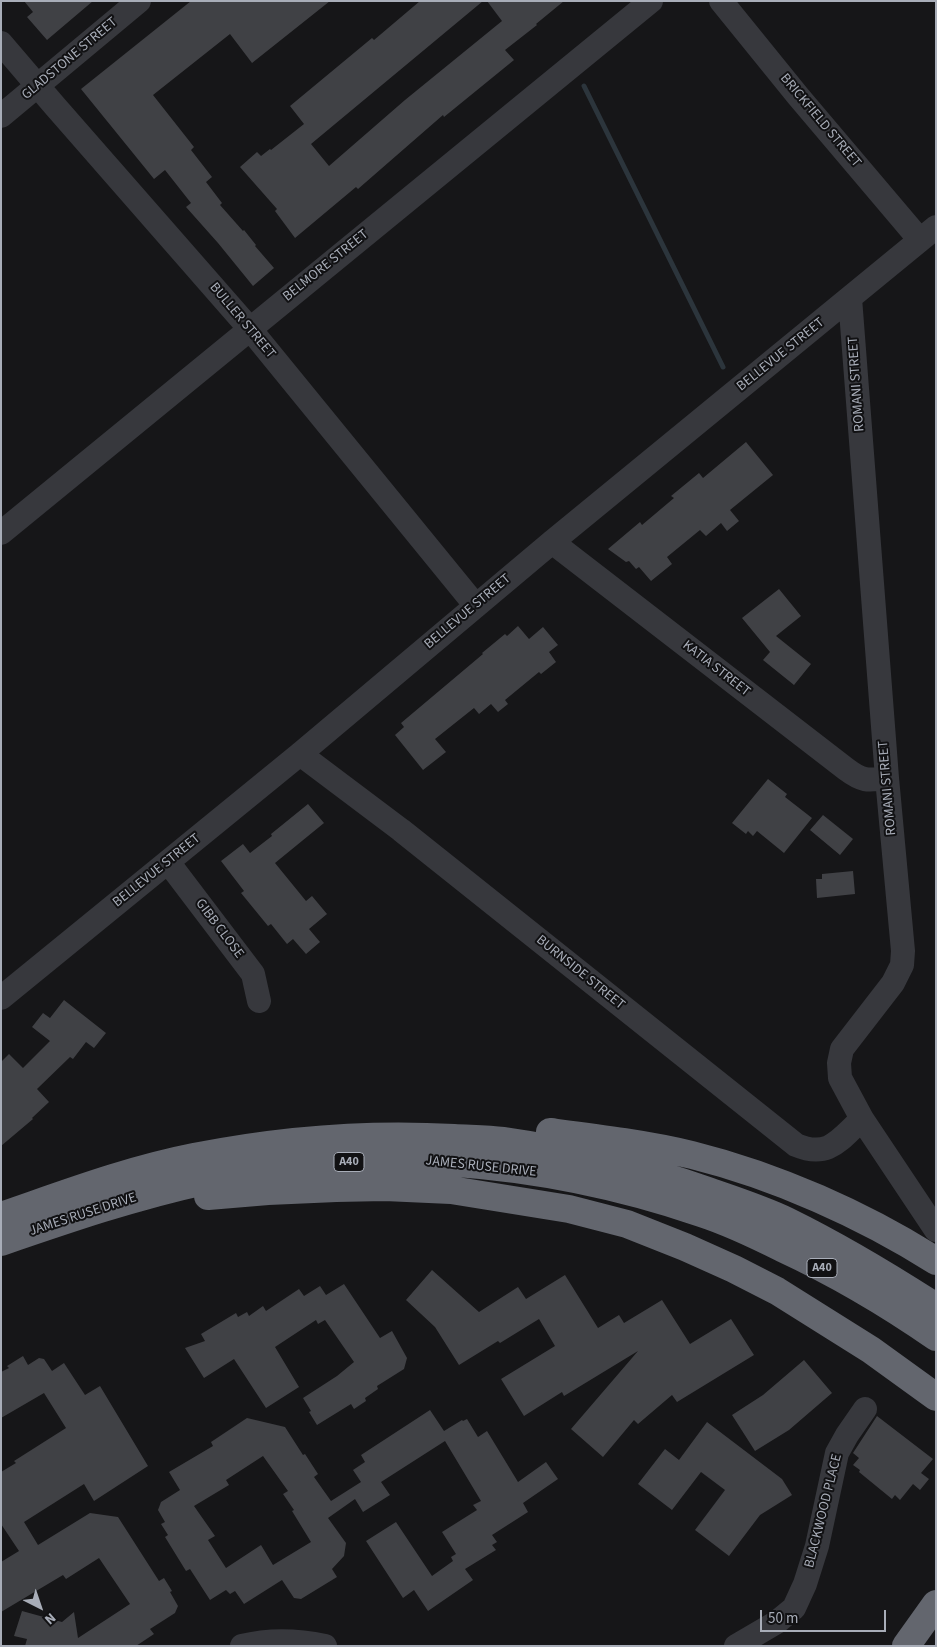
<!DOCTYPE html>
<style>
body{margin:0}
#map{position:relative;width:937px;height:1647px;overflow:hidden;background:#161618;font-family:"Source Sans 3",sans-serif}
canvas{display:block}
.frame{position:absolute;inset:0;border:2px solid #a8adb8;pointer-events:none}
.north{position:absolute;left:15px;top:1582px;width:50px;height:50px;-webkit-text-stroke:4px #111113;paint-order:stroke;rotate:139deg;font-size:14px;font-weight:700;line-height:20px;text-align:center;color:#a8adb8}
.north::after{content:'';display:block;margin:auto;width:18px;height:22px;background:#a8adb8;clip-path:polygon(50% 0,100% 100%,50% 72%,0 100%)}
.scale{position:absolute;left:760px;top:1610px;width:126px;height:22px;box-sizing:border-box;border:2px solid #a8adb8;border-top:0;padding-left:6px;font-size:15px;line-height:18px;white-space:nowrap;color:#a8adb8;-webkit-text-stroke:4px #111113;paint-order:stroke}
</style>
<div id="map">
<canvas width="937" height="1647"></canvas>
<div class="frame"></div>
<div class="north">N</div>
<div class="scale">50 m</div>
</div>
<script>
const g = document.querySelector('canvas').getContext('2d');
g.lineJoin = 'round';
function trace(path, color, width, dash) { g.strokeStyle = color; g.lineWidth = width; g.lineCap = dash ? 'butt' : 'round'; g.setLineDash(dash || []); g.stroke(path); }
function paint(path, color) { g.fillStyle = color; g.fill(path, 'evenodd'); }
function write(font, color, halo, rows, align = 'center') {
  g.font = font + ' "Source Sans 3",sans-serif'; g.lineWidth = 4; g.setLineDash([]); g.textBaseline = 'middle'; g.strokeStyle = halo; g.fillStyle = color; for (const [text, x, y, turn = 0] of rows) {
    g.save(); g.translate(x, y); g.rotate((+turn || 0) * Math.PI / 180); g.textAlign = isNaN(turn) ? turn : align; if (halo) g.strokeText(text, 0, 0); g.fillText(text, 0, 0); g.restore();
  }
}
const stream = new Path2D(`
 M 584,86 L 723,367`);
const building = new Path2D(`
 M 24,1 L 93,1 L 47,40 L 27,17 L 33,12 Z
 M 191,1 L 330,1 L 252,63 L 230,34 L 153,95 L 194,147 L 191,150 L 212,177 L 206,182 L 222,203 L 220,205 L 243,231 L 244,230 L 256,245 L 255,246 L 274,268 L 253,286 L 218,243 L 186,207 L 191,203 L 165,170 L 154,179 L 81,89 Z
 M 420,1 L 483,1 L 311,144 L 329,166 L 405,100 L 502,21 L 487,1 L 564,1 L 536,24 L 537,25 L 505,50 L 514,60 L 444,117 L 443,115 L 358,189 L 356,187 L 295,238 L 275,211 L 277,209 L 240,167 L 257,152 L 261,156 L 270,149 L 271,150 L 304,124 L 290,106 L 372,38 L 374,40 Z
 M 746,442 L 773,475 L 730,510 L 739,521 L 727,531 L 721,523 L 706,536 L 700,530 L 667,557 L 672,564 L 651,581 L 639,567 L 636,569 L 629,561 L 626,562 L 608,549 L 640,522 L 642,525 L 674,498 L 671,496 L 699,473 L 703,478 Z
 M 779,589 L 801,616 L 776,636 L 811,664 L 794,685 L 763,660 L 770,652 L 742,618 Z
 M 518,626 L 529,639 L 543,627 L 558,645 L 549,652 L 556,662 L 541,674 L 539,672 L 505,700 L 508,704 L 498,712 L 491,704 L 479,714 L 474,708 L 435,739 L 446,752 L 423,770 L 395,735 L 404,727 L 401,723 L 483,654 L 482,653 L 505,634 L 507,636 Z
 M 768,779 L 787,794 L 785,797 L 812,818 L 784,853 L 757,831 L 753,836 L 748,831 L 746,834 L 732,823 Z
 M 308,804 L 324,823 L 275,863 L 306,901 L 312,896 L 327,914 L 309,929 L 320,942 L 306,954 L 293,939 L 287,944 L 271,924 L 268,926 L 241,893 L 244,891 L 221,861 L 243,844 L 250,853 L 272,836 L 271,834 Z
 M 823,815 L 853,839 L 840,855 L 810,830 Z
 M 853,871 L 855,894 L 817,898 L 816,879 L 822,879 L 822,874 Z
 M 64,1000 L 106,1033 L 94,1048 L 86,1042 L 73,1059 L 70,1057 L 37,1089 L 49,1102 L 32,1118 L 33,1119 L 1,1146 L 1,1062 L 9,1054 L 23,1068 L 50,1041 L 32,1027 L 43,1013 L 50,1018 Z
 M 432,1270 L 479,1312 L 518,1287 L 526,1299 L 565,1275 L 598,1328 L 619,1315 L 624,1323 L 662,1300 L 690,1344 L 731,1319 L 754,1355 L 677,1402 L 672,1395 L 638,1424 L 634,1420 L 603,1457 L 571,1429 L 638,1351 L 564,1396 L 562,1392 L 524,1416 L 501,1379 L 555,1346 L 539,1319 L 500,1343 L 498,1341 L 459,1365 L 435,1327 L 406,1300 Z
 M 344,1284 L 380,1338 L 392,1331 L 407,1358 L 404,1369 L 377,1386 L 378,1389 L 365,1398 L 366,1401 L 354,1409 L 351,1404 L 317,1425 L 309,1412 L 311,1411 L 303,1398 L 337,1376 L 354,1362 L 325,1320 L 318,1324 L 316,1320 L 275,1347 L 299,1387 L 266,1408 L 234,1359 L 204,1378 L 185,1348 L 205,1341 L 201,1334 L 236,1313 L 238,1317 L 247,1312 L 249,1316 L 263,1306 L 266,1311 L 299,1289 L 304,1296 L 320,1286 L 326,1295 Z
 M 23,1356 L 28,1365 L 39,1358 L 44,1359 L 52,1371 L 64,1363 L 85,1395 L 100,1386 L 148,1466 L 94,1501 L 84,1484 L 24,1522 L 38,1545 L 90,1513 L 118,1517 L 159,1581 L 164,1578 L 172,1591 L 170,1592 L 178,1606 L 175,1613 L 150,1629 L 154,1634 L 136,1646 L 25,1646 L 27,1639 L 14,1636 L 22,1611 L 62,1622 L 74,1612 L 78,1638 L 130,1604 L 99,1558 L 66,1579 L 63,1575 L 1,1612 L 1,1562 L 19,1551 L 1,1524 L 1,1472 L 16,1463 L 14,1461 L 66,1428 L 44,1393 L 1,1418 L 1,1372 L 9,1368 L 7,1366 Z
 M 804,1360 L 832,1393 L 789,1430 L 755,1451 L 732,1415 L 763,1395 Z
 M 430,1410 L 444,1431 L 462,1420 L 463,1421 L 467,1419 L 478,1437 L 487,1431 L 518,1482 L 546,1462 L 558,1479 L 523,1503 L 528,1512 L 492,1535 L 497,1542 L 492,1545 L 496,1550 L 465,1569 L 473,1580 L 428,1611 L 414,1590 L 403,1598 L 366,1541 L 396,1522 L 432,1576 L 453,1561 L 451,1557 L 456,1554 L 442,1532 L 477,1510 L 473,1505 L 481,1501 L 445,1441 L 381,1482 L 390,1495 L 363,1512 L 355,1499 L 328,1518 L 346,1543 L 344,1556 L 332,1569 L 337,1577 L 301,1599 L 294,1598 L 282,1580 L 244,1604 L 235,1591 L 230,1594 L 226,1590 L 210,1600 L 190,1569 L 186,1571 L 165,1537 L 168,1535 L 161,1524 L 165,1522 L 158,1510 L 161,1502 L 180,1490 L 169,1472 L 213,1446 L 211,1442 L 247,1418 L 285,1427 L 303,1455 L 305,1454 L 318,1474 L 314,1477 L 331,1501 L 361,1482 L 353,1470 L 365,1462 L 361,1455 ZM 263,1456 L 288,1491 L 283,1494 L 294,1510 L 292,1511 L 311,1542 L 273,1565 L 261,1545 L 226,1568 L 208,1540 L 215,1536 L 194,1506 L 229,1485 L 226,1480 Z
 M 877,1416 L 933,1459 L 921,1473 L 929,1479 L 920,1490 L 913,1484 L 900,1500 L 895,1495 L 892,1499 L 859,1472 L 860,1470 L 853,1465 L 859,1458 L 853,1453 Z
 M 707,1422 L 782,1479 L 792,1495 L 760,1515 L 729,1556 L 695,1530 L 725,1490 L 701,1472 L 672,1510 L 638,1484 L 665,1449 L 679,1460 Z`);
const minor = new Path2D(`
 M 721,1 L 798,96 L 920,240
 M 1,43 L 54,105 L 250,329 L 476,606
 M 1,116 L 139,1
 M 850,298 L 887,778 L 903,951 L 902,965 L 893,983 L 842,1049 L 839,1063 L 840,1078 L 862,1119 L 936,1230
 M 1,533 L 651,1
 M 552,542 L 846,769 C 862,781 867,781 887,778
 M 300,754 L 401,830 L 796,1145 C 829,1159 840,1139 862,1119
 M 168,862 L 253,974 L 259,1001
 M 1,998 L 300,754 L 552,542 L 936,227
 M 242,1646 C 270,1639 297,1640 325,1646
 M 736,1646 L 777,1622 L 794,1608 L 805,1584 L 817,1546 L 837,1453 L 847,1435 L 865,1409`);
const highway = new Path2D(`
 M 550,1132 C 597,1138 646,1144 692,1155 C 776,1176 864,1215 936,1261
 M 208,1196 L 268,1191 L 336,1188 L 385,1187 L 451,1190 L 569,1209 L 627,1224 L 685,1247 L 734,1269 L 777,1291 L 871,1350 L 936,1397
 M 1,1216 C 65,1194 128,1170 194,1157 C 280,1140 367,1133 454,1138 C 470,1139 487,1139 503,1141 C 573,1151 642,1168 708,1191 C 734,1200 762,1209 787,1221 C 838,1246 888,1276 936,1307
 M 1,1242 C 68,1219 135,1196 204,1181 C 368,1144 542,1159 701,1213 C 729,1222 756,1235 782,1248 C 836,1273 887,1303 936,1337
 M 906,1646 L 936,1604`);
const shields = [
 [349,1162,30],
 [822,1268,30]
];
const shieldNames = [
 ["A40",349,1162],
 ["A40",822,1268]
];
const streetNames = [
 ["GLADSTONE STREET",70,59,-40],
 ["BRICKFIELD STREET",820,121,50],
 ["BELMORE STREET",326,266,-39],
 ["BULLER STREET",242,321,50],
 ["BELLEVUE STREET",781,355,-39],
 ["ROMANI STREET",857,384,-94],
 ["BELLEVUE STREET",468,612,-40],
 ["KATIA STREET",716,669,38],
 ["ROMANI STREET",888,788,-95],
 ["BELLEVUE STREET",157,871,-39],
 ["GIBB CLOSE",219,929,53],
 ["BURNSIDE STREET",580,973,39],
 ["JAMES RUSE DRIVE",481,1167,6],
 ["JAMES RUSE DRIVE",83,1215,-18],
 ["BLACKWOOD PLACE",824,1511,-76]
];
trace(stream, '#2c353c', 5);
paint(building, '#404145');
trace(minor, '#37383d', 24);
trace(highway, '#63666e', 28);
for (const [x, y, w] of shields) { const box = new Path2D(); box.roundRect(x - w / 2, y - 9.5, w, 19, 4); g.fillStyle = '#111113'; g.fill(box); trace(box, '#a8adb8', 1); }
write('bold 12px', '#a8adb8', null, shieldNames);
write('14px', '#a8adb8', '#111113', streetNames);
</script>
